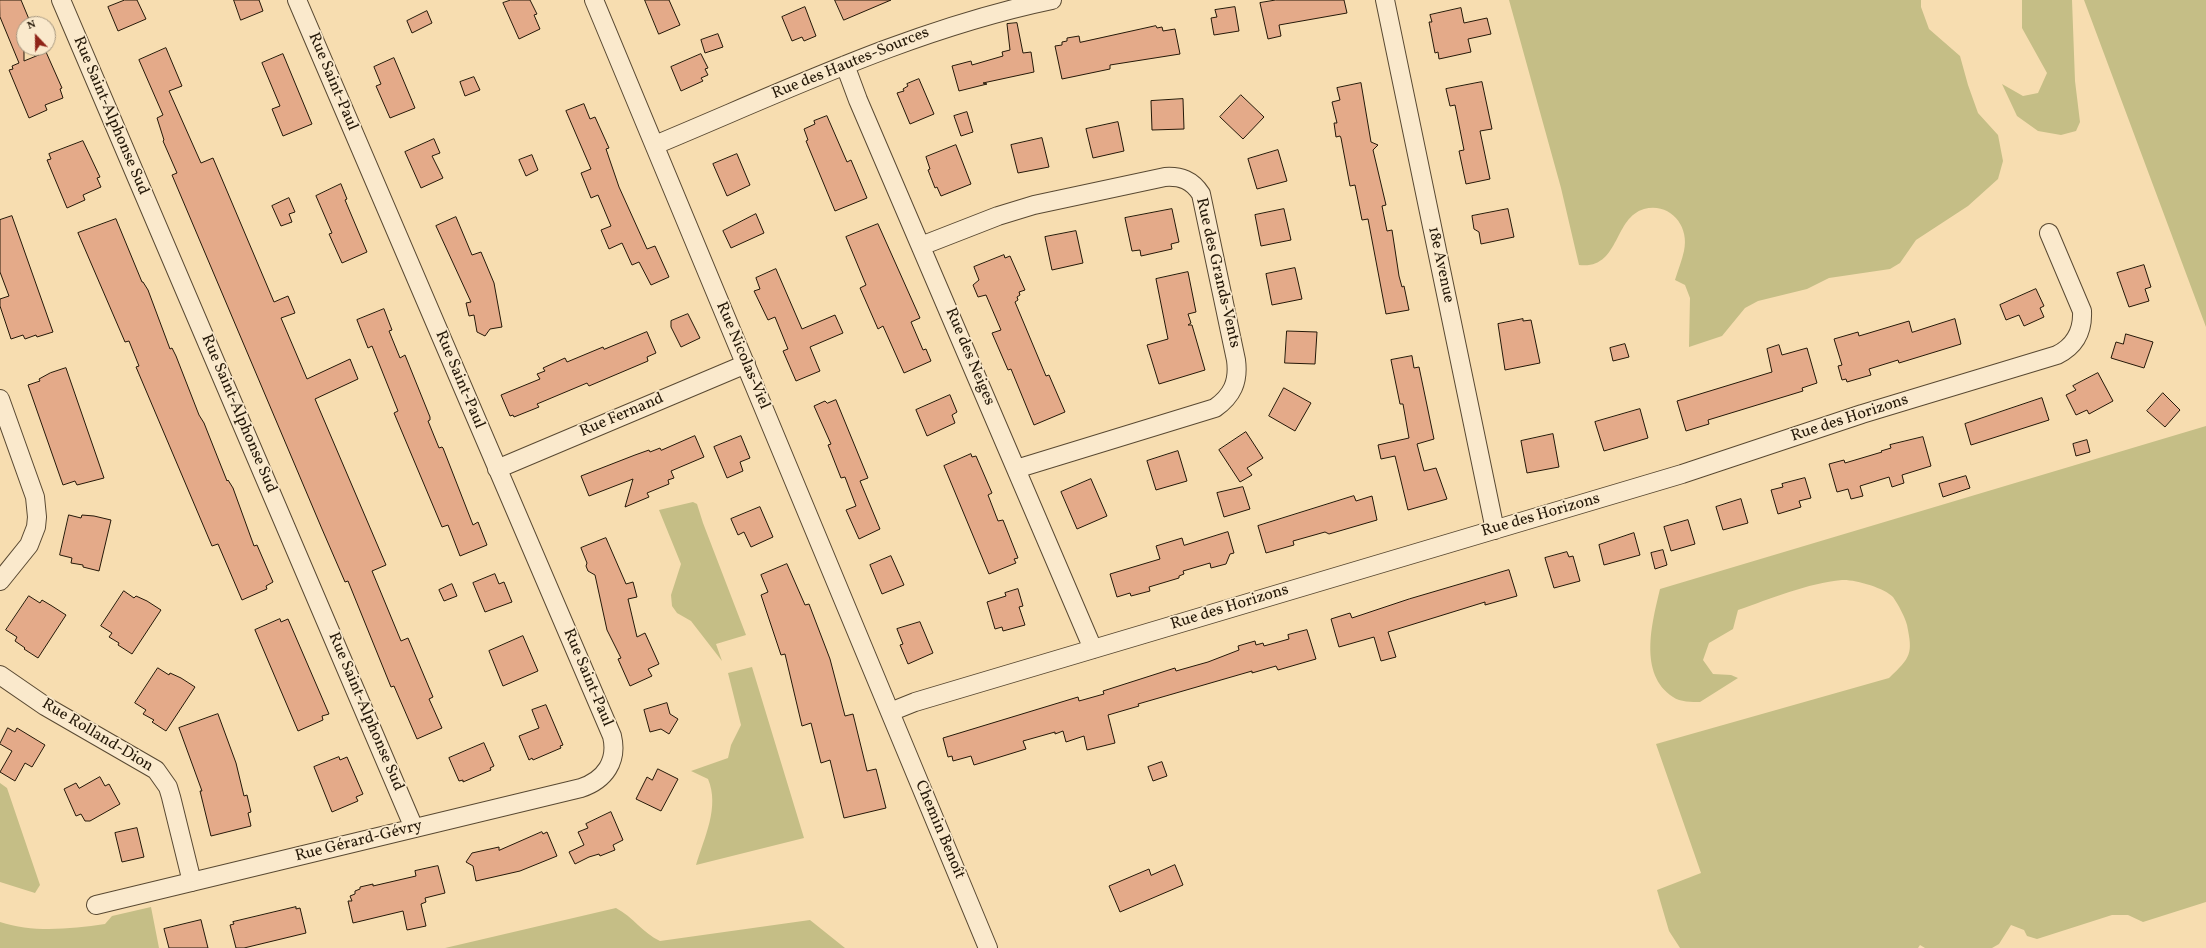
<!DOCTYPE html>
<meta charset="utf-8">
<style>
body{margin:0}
#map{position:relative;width:2206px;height:948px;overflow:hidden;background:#f7ddb0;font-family:Vollkorn,serif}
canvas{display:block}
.north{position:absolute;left:16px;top:16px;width:40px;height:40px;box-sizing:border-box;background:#fae9cc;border:1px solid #a4957e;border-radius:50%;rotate:338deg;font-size:11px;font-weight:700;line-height:16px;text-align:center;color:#241808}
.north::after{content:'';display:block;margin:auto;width:14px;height:18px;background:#8f2418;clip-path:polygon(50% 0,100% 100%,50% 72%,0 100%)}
</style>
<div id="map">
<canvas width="2206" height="948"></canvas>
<div class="north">N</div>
</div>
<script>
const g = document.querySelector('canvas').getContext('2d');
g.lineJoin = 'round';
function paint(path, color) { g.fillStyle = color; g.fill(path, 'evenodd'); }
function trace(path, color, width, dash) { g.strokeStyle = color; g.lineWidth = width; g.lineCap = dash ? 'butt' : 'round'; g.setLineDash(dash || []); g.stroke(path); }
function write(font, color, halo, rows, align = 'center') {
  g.font = font + ' Vollkorn,serif'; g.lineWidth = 3.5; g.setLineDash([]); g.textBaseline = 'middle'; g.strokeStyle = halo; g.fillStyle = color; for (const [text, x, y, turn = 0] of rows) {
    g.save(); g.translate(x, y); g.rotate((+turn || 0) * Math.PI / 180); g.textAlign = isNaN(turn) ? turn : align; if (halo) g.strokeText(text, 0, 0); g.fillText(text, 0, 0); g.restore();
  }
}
const green = new Path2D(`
 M 1509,0 L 1921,0 L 1921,7 L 1929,29 L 1960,56 L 1968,85 L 1978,113 L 1998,135 L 2003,161 L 1998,179 L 1968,206 L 1916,240 L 1900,263 L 1890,269 L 1829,278 L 1807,289 L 1758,301 L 1745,308 L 1722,336 L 1689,347 L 1690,298 L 1685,285 L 1675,280 C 1678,270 1682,260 1684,251 C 1690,225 1669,202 1644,209 C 1613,218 1620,270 1579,265 L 1561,188 Z
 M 2022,0 L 2072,0 L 2075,81 L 2080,122 L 2076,131 L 2061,135 L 2038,131 L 2017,116 L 2002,84 L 2023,96 L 2038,93 L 2047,73 L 2022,28 Z
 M 2084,0 L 2206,0 L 2206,327 Z
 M 2206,426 L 2206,902 L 2143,922 L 2128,915 L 2112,915 L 2037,939 L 2027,936 L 2024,930 L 2011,925 L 1999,944 L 1992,948 L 1925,948 L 1920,945 L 1918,948 L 1680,948 L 1669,931 L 1657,890 L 1701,873 L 1656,744 L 1889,678 C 1911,657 1913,654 1907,625 C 1905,617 1898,604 1893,597 C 1885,588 1854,579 1842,580 C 1808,583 1770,599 1738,610 L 1733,629 L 1709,643 L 1703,660 L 1713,674 L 1731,675 L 1738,678 L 1700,702 C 1692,702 1680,702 1673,697 C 1638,674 1652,623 1660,589 Z
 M 693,502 L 697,504 L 703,523 L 746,635 L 716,644 L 722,661 L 691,621 L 677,613 L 672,606 L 671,595 L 681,564 L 659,510 Z
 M 752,667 L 804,838 L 696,865 C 704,838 720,807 708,779 L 691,771 L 728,758 L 731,745 L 741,725 L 728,673 Z
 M 0,783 L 7,788 L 40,885 L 35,893 L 0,882 Z
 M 151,907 L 159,948 L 0,948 L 0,922 C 34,933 70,929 105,924 L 112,916 Z
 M 616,908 C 633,917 643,933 660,941 L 810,920 L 845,948 L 445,948 Z`);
const building = new Path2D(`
 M 0,0 L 21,0 L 31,24 L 24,24 L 24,61 L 46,52 L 62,88 L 60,89 L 63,98 L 45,105 L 47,110 L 29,118 L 9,70 L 13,69 L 12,66 L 19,63 L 0,17 Z
 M 125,0 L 137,0 L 146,19 L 118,31 L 108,7 Z
 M 234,0 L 259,0 L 263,11 L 241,20 Z
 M 511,0 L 530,0 L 537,14 L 534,15 L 540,29 L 519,39 L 503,3 Z
 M 645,0 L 669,0 L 680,25 L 659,34 Z
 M 835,0 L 891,0 L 844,20 Z
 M 1276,0 L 1344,0 L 1347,13 L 1279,25 L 1281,36 L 1268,39 L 1260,3 Z
 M 805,7 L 816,36 L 804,41 L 802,37 L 792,41 L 782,17 Z
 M 1235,7 L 1239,31 L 1214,35 L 1211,18 L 1217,17 L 1215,10 Z
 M 1461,8 L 1464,23 L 1487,18 L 1491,34 L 1468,39 L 1471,52 L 1439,59 L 1438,52 L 1435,53 L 1429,22 L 1432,22 L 1430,15 Z
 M 427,11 L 432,23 L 412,33 L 407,21 Z
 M 1017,23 L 1023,53 L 1031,52 L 1034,72 L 983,83 L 987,84 L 959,91 L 952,66 L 971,61 L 972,65 L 1003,56 L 1002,52 L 1010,50 L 1007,24 Z
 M 1156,26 L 1157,28 L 1162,27 L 1163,31 L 1175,29 L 1180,54 L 1110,65 L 1110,69 L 1062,79 L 1055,46 L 1062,45 L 1062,42 L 1067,41 L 1067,38 L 1079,36 L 1080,42 Z
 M 718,34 L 723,47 L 705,53 L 701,40 Z
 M 166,48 L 182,86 L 169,91 L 201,163 L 213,158 L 274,302 L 288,296 L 295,313 L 281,318 L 307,379 L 350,359 L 358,379 L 315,399 L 386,565 L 372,571 L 401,641 L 408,638 L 433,697 L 429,699 L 442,728 L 417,739 L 394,686 L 391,687 L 348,581 L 345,582 L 322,529 L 172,175 L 177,173 L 163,141 L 164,140 L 157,118 L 163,115 L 139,60 Z
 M 283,54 L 312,124 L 283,136 L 272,109 L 280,106 L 262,63 Z
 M 701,54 L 708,68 L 705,69 L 708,75 L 701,78 L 703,81 L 681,91 L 671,67 Z
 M 394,58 L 415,108 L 390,118 L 376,86 L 381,84 L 374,67 Z
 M 474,77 L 480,90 L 465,96 L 460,82 Z
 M 919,79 L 934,114 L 910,124 L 897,93 L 904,91 L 903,89 L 908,86 L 907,84 Z
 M 1482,82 L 1492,129 L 1480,131 L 1490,179 L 1466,184 L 1459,151 L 1464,150 L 1455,105 L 1450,106 L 1446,89 Z
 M 1361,83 L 1371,142 L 1378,145 L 1373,150 L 1386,205 L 1382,206 L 1387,231 L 1392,230 L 1399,276 L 1402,287 L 1404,286 L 1409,310 L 1386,314 L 1368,219 L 1362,220 L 1355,185 L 1350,186 L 1341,138 L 1340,136 L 1336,137 L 1334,123 L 1337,123 L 1332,102 L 1340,100 L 1337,88 Z
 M 1241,95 L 1264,117 L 1243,139 L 1220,117 Z
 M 1183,99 L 1184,129 L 1152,130 L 1151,101 Z
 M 584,104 L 590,119 L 595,117 L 609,148 L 606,149 L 619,187 L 647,249 L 655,246 L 669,277 L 651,285 L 639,262 L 632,265 L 622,243 L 609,249 L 601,230 L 611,226 L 598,195 L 591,198 L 581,173 L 591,169 L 566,111 Z
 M 967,112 L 973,132 L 961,136 L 954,116 Z
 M 827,116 L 847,162 L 851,160 L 867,198 L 835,211 L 806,141 L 808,140 L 804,129 L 815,124 L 814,121 Z
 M 1118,122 L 1124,151 L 1093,158 L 1086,129 Z
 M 1042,138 L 1049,167 L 1018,173 L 1011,145 Z
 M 434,139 L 440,153 L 432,156 L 443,178 L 421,188 L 405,152 Z
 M 83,141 L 100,177 L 97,178 L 101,187 L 83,195 L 85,200 L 67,208 L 47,160 L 51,159 L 49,154 Z
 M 956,145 L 971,184 L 941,196 L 937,187 L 935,188 L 928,170 L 930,169 L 926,157 Z
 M 1278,150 L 1287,181 L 1257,189 L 1248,159 Z
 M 737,154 L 750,185 L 727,196 L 713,164 Z
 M 532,155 L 538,170 L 526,176 L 519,160 Z
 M 341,184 L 347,199 L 345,200 L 367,252 L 342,263 L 329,234 L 332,233 L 316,196 Z
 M 289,198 L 295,212 L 289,214 L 292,222 L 281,226 L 272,206 Z
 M 1172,209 L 1179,242 L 1171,244 L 1172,249 L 1141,256 L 1140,250 L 1132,251 L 1125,218 Z
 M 1284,209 L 1291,240 L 1261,246 L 1255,215 Z
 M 1508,209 L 1514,237 L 1481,244 L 1479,232 L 1474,229 L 1472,216 Z
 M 756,214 L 764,233 L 731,248 L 723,231 Z
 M 12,216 L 53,332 L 37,337 L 36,335 L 25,339 L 23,335 L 11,339 L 0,306 L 0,299 L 9,296 L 0,272 L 0,220 Z
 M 456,217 L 472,255 L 481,252 L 494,283 L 502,327 L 490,329 L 485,336 L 477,332 L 474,315 L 469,316 L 466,303 L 471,302 L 436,226 Z
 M 116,219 L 142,282 L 143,282 L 148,290 L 170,349 L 172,348 L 176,356 L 199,415 L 204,423 L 227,481 L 228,480 L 233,488 L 254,546 L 257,545 L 273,582 L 266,586 L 267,589 L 242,600 L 218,544 L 212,546 L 136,367 L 139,366 L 129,341 L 125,342 L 78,233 Z
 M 878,224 L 920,318 L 911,322 L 923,350 L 926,349 L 931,361 L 904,373 L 883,326 L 878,329 L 860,288 L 866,285 L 846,237 Z
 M 1076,231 L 1083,263 L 1052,270 L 1045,237 Z
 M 1004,255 L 1005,258 L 1010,256 L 1025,290 L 1019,292 L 1020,295 L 1017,297 L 1018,300 L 1015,302 L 1046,376 L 1049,375 L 1065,412 L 1034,425 L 1011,369 L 1008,370 L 992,333 L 1001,330 L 986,295 L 978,297 L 973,285 L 979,280 L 974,267 Z
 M 2144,265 L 2151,287 L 2145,289 L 2149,301 L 2129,307 L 2117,273 Z
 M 1295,268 L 1302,299 L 1272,305 L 1266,274 Z
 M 776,269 L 802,329 L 835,315 L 843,333 L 810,347 L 820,371 L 796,381 L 783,351 L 788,349 L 775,317 L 768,320 L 754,291 L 760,289 L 756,278 Z
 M 1188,272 L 1196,312 L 1188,314 L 1191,323 L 1188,325 L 1192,325 L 1205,370 L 1159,384 L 1147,345 L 1168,339 L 1156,279 Z
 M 2036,289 L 2044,306 L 2040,308 L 2044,317 L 2024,326 L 2019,315 L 2006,320 L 2000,305 Z
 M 384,309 L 392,330 L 389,331 L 400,358 L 405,355 L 430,417 L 430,420 L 428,421 L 439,448 L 442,447 L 443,448 L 473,525 L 478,522 L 487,545 L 460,556 L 448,525 L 442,527 L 394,413 L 398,411 L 372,346 L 368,348 L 357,320 Z
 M 688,314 L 700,338 L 681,347 L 671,327 L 671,321 Z
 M 1523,319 L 1523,321 L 1531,320 L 1540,363 L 1505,370 L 1498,324 Z
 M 1955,319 L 1961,344 L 1899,363 L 1898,360 L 1869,369 L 1871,375 L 1847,382 L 1846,379 L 1842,380 L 1838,366 L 1842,365 L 1834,339 L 1858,332 L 1859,336 L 1909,321 L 1912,332 Z
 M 1287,331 L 1317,332 L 1315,364 L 1285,363 Z
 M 647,332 L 656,353 L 647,357 L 648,361 L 589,386 L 587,383 L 537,404 L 539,407 L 514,417 L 513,415 L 510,416 L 501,395 L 540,379 L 537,374 L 545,371 L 543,368 L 565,358 L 567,362 L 603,347 L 604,349 Z
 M 2126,334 L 2153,342 L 2144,368 L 2111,358 L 2116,342 L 2123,344 Z
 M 1625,344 L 1629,357 L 1613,361 L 1610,348 Z
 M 1779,345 L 1782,355 L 1807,348 L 1817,383 L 1802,388 L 1803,391 L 1708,420 L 1709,424 L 1686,431 L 1677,401 L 1772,372 L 1767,349 Z
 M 1412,356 L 1414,368 L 1419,367 L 1434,439 L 1417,444 L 1424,471 L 1436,468 L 1447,499 L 1408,510 L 1395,456 L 1381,459 L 1378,445 L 1409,438 L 1403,404 L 1400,404 L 1391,360 Z
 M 66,368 L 104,478 L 77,485 L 75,481 L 63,485 L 28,385 L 40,381 L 39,379 L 50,373 Z
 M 2098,373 L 2113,401 L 2089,414 L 2087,410 L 2076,415 L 2066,395 L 2076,390 L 2073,386 Z
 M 1284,388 L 1311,403 L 1295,431 L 1269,416 Z
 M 2163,393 L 2180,410 L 2165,427 L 2147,411 Z
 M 950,395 L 957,412 L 952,415 L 955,423 L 927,436 L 916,410 Z
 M 2042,398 L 2049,420 L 1971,445 L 1965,424 Z
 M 836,400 L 868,478 L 860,481 L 880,529 L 859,539 L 846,510 L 856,506 L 845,477 L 841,478 L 828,445 L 831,444 L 814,406 L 825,401 L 827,403 Z
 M 1640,409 L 1648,438 L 1604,451 L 1595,422 Z
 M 1246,432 L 1263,458 L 1247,468 L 1252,475 L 1240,482 L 1219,450 Z
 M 1553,434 L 1559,467 L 1527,473 L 1521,441 Z
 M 695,436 L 704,457 L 671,471 L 674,478 L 668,480 L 669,484 L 647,493 L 649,497 L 625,507 L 633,479 L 589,496 L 581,476 L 635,455 L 649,450 L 650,452 L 660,448 L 661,450 Z
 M 741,436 L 750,458 L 740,462 L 743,471 L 727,478 L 714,447 Z
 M 1923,437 L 1931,466 L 1902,475 L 1904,483 L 1892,487 L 1889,477 L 1860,486 L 1863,496 L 1851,499 L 1848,489 L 1837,492 L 1829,464 L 1844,460 L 1845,463 L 1882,452 L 1881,451 L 1891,448 L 1890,445 Z
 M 2087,440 L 2090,452 L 2076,456 L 2073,444 Z
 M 1178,451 L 1187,481 L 1156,490 L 1147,461 Z
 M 971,454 L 972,457 L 976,456 L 992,493 L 988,495 L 998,521 L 1003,520 L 1018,558 L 1014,559 L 1016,563 L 989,574 L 944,466 Z
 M 1966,476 L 1970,488 L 1943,497 L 1939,484 Z
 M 1805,478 L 1811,498 L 1799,501 L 1801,507 L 1778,514 L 1771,490 L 1783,487 L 1782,484 Z
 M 1091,479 L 1107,516 L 1077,529 L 1061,492 Z
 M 1243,487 L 1250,509 L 1224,517 L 1217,493 Z
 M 1354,496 L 1356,501 L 1372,496 L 1377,520 L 1329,534 L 1325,532 L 1293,541 L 1294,545 L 1266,553 L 1258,526 Z
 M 1741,499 L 1748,523 L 1723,530 L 1716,507 Z
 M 760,507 L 773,537 L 751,547 L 744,532 L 738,535 L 731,519 Z
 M 69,515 L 81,518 L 82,515 L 94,516 L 111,520 L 99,571 L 83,567 L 83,565 L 71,563 L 72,558 L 60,555 Z
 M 1688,520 L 1695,544 L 1671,551 L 1664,527 Z
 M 1228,532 L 1234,553 L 1230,554 L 1226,564 L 1211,568 L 1210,563 L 1183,571 L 1184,574 L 1179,576 L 1179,578 L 1149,587 L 1150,591 L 1131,596 L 1130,593 L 1117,597 L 1110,574 L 1160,559 L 1156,546 L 1182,538 L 1184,545 Z
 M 1634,533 L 1640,555 L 1604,565 L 1599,545 Z
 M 606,538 L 626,584 L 633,582 L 637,597 L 628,599 L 637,637 L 645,633 L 659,664 L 648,669 L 652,676 L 630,686 L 618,659 L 621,658 L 607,630 L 595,575 L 588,571 L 586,566 L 587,563 L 581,548 Z
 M 1663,550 L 1667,565 L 1655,569 L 1651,553 Z
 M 1567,552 L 1569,557 L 1573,556 L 1580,581 L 1554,588 L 1545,558 Z
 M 891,556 L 904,585 L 882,594 L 870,565 Z
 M 787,564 L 805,605 L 809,604 L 830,659 L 845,716 L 853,714 L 867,771 L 876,769 L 886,808 L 844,818 L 830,760 L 821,763 L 811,723 L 802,726 L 785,654 L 781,655 L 761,595 L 768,592 L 761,575 Z
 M 1509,570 L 1517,596 L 1485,605 L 1485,602 L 1388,632 L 1396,657 L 1381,661 L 1374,637 L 1339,647 L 1331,619 L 1350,613 L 1352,618 L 1409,599 Z
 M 495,574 L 499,584 L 504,582 L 512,602 L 485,612 L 473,583 Z
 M 452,584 L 457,596 L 444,601 L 439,590 Z
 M 1018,589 L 1023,606 L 1019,607 L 1025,625 L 1003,631 L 1002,627 L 995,629 L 987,602 L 1006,596 L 1005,593 Z
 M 124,591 L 134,598 L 136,596 L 147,601 L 161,610 L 132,654 L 118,645 L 119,643 L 109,637 L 112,633 L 101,626 Z
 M 29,596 L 40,603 L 42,600 L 52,606 L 66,615 L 38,658 L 24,649 L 25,648 L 15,641 L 17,637 L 6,630 Z
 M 280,619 L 281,622 L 288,619 L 329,714 L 322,716 L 323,720 L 298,731 L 255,630 Z
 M 920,622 L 933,653 L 908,664 L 900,645 L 903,644 L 897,629 Z
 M 1307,630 L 1316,659 L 1278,670 L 1276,666 L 1252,673 L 1252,671 L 1138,704 L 1139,706 L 1108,715 L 1115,743 L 1087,750 L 1084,736 L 1066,742 L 1063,731 L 1055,734 L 1055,732 L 1023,741 L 1026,749 L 974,765 L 971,756 L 953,761 L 952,756 L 948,757 L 943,738 L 1078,697 L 1079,701 L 1104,694 L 1103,691 L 1175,668 L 1176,671 L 1208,662 L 1239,650 L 1238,646 L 1255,641 L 1256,645 L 1263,643 L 1264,646 L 1289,639 L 1288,635 Z
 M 523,636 L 538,671 L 503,686 L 489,651 Z
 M 158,668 L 169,675 L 170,673 L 181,678 L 195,687 L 166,731 L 152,722 L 154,720 L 143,714 L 146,710 L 135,703 Z
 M 667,703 L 670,714 L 678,719 L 669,734 L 661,729 L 650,732 L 644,710 Z
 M 546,705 L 563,745 L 560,746 L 561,748 L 533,760 L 532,758 L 529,760 L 519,736 L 539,728 L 532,710 Z
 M 218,714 L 236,763 L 244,796 L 247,795 L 251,812 L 248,813 L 251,826 L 211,836 L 200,791 L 202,791 L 179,728 Z
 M 8,728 L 15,732 L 17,728 L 45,745 L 32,767 L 25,763 L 15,781 L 0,772 L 12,751 L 0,744 Z
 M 484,743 L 494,766 L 490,768 L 491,770 L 463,782 L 463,780 L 459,781 L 449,758 Z
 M 339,757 L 340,760 L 347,757 L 363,794 L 356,797 L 358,801 L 332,812 L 314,767 Z
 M 1162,762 L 1167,776 L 1153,781 L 1148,767 Z
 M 658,769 L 678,779 L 661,811 L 636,799 L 647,777 L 652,780 Z
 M 100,777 L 105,786 L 109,784 L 120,804 L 90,821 L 85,821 L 81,814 L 76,816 L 64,789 L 76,783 L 79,788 Z
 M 611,812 L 623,840 L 613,845 L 615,850 L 600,856 L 599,854 L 589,857 L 575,864 L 569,852 L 584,845 L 578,832 L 588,828 L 586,824 Z
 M 137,828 L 144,857 L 122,862 L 115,833 Z
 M 542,832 L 543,834 L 547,832 L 557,856 L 520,871 L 476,881 L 473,866 L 466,862 L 472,853 L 499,847 L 499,850 Z
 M 1175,865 L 1183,885 L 1120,912 L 1109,886 L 1149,869 L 1151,875 Z
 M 438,866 L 445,893 L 425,898 L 426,902 L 421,904 L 426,926 L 407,930 L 403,911 L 353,923 L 348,901 L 352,901 L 350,896 L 355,894 L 355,891 L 360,889 L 360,887 L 373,884 L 373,886 L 416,876 L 415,871 Z
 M 296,907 L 296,909 L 300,908 L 306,933 L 244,948 L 236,948 L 230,925 L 234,924 L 233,922 Z
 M 201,920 L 208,948 L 169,948 L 164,929 Z`);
const minor = new Path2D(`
 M 61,0 L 414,828
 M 594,0 L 988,948
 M 1385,0 L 1495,530
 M 845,65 L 858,100 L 1093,649
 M 655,145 C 785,91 913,29 1052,0
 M 921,246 L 998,216 L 1034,205 L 1165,177 C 1181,176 1192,180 1201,194 L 1236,360 C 1239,382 1232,396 1215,408 L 1016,469
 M 0,399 L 35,497 L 37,517 L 36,527 L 29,545 L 0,581
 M 497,469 L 746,364
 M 0,675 L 45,706 L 156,770 L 168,787 L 171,797 L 192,882
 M 890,712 L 915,702 L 1682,474 L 1862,414 L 2057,355 C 2075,346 2083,331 2082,311 L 2049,233
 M 96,905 L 581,788 C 605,780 618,761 612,736 L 297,0`);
const streetNames = [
 ["Rue des Hautes-Sources",851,64,-22],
 ["Rue Saint-Paul",332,82,67],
 ["Rue Saint-Alphonse Sud",110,116,67],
 ["18e Avenue",1440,265,78],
 ["Rue des Grands-Vents",1217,273,77],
 ["Rue Nicolas-Viel",742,356,67],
 ["Rue des Neiges",969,357,67],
 ["Rue Saint-Paul",459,380,67],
 ["Rue Saint-Alphonse Sud",238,414,67],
 ["Rue Fernand",622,416,-23],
 ["Rue des Horizons",1850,419,-18],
 ["Rue des Horizons",1541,516,-16],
 ["Rue des Horizons",1230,608,-17],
 ["Rue Saint-Paul",587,678,67],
 ["Rue Saint-Alphonse Sud",365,712,67],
 ["Rue Rolland-Dion",97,736,31],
 ["Chemin Benoît",939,830,67],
 ["Rue Gérard-Gévry",359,842,-14]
];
paint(green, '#c5be86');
paint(building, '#e4aa89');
trace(building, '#241808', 1);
trace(minor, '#594932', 20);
trace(minor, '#fae9cc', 18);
write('16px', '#241808', '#fae9cc', streetNames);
</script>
